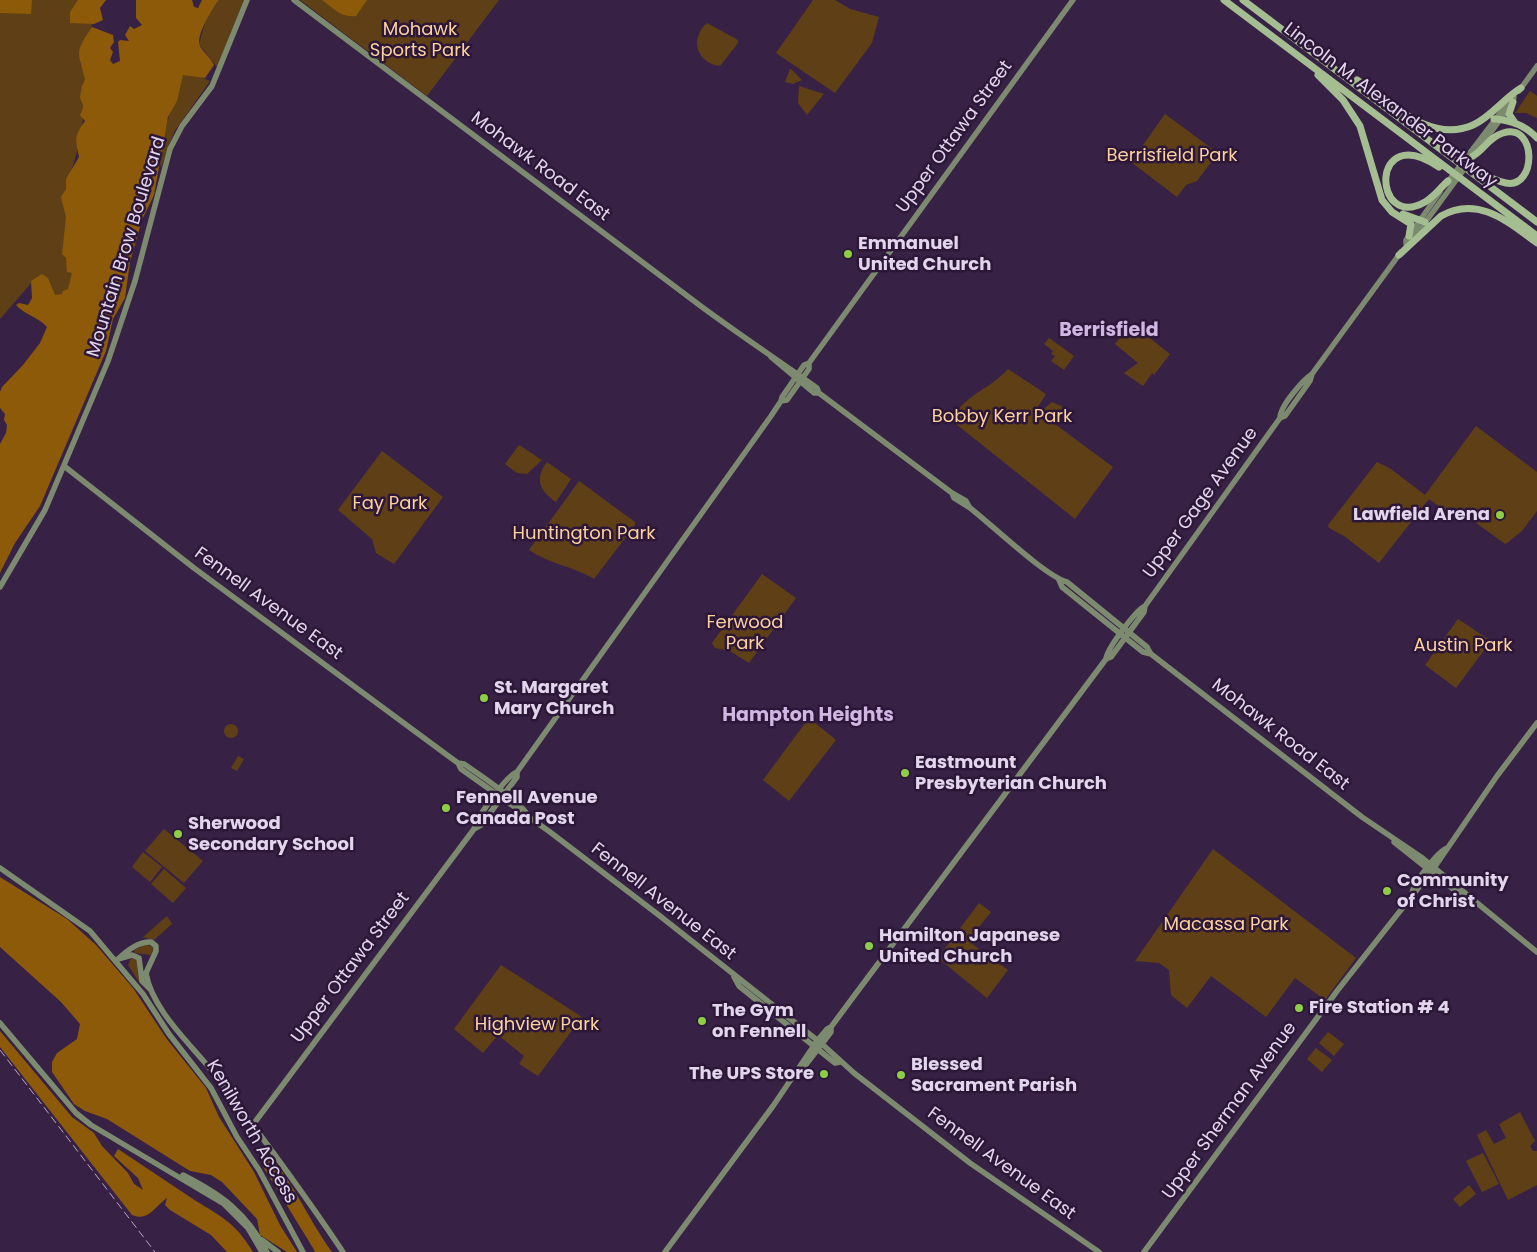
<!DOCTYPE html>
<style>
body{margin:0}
canvas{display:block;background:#372144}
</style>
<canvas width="1537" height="1252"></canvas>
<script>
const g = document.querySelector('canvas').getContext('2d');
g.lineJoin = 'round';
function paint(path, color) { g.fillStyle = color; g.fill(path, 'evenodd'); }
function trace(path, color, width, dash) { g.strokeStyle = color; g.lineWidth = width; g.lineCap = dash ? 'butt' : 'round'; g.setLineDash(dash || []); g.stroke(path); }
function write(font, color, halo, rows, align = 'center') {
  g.font = font + ' Poppins,sans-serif'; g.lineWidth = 5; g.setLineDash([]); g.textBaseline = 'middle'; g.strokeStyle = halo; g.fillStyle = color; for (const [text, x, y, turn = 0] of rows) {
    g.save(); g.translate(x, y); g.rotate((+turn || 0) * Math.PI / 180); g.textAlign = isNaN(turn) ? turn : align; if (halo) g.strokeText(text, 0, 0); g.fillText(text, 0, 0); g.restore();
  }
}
const green = new Path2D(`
 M 0,0 L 100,0 L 80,62 L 86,82 L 84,113 L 77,152 L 65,191 L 92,212 L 66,297 L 50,297 L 32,282 L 0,319 Z
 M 244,0 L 217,67 L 199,44 L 206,20 L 219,0 Z
 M 300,0 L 499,0 L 427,96 Z
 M 813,0 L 835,0 L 850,9 L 879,17 L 872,43 L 835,93 L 776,53 Z
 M 707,23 L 738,40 L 738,43 L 720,66 C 697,63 689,39 707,23 Z
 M 790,69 L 791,69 L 802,80 L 793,84 L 785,82 Z
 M 183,74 L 198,76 L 210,81 L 174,132 L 161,168 C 156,146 176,97 183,74 Z
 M 799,86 L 824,94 L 807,115 L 798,103 Z
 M 1530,91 L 1537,96 L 1537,118 L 1526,113 L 1515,113 Z
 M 1165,114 L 1218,153 L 1197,181 L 1186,185 L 1177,197 L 1131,162 Z
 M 1131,323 L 1170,354 L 1154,375 L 1152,373 L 1143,386 L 1124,373 L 1138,363 L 1115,344 Z
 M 1049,338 L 1074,356 L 1064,370 L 1051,361 L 1055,356 L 1051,354 L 1053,351 L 1044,344 Z
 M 1008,369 L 1046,394 L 1036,410 L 1113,467 L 1075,519 L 951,420 C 964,395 992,388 1008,369 Z
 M 1052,402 L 1063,407 L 1054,419 L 1041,411 Z
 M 1476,426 L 1537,472 L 1537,511 L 1522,531 L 1507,543 L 1505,544 L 1461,512 L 1456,519 L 1429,499 L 1379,563 L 1344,536 L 1329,528 L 1328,525 L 1377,462 L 1391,469 L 1425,495 Z
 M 519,445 L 542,460 L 527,474 L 517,473 L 505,464 Z
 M 382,451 L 443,497 L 394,564 L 376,553 L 372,539 L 338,510 Z
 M 547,462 L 571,479 L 556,502 C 540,491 534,479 547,462 Z
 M 579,481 L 635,522 L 635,525 L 594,579 C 573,566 549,564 529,550 Z
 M 762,574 L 796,598 L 749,663 L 730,651 L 715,648 L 712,643 Z
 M 1458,619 L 1491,641 L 1456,688 L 1425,665 Z
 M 809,718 L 836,740 L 789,801 L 763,780 Z
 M224 731a7 7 0 1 1 14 0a7 7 0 1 1-14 0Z
 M 238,756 L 244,759 L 237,771 L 231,768 Z
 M 164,829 L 203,861 L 184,883 L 145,851 Z
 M 1213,849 L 1356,958 L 1325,1000 L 1295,978 L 1266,1017 L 1211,976 L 1187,1008 L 1171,995 L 1169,970 L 1159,963 L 1135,961 Z
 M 143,852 L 162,867 L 150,882 L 132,867 Z
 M 164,869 L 186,888 L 173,903 L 151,884 Z
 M 979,903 L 991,912 L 968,941 L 1008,970 L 987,998 L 938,958 Z
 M 167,916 L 172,924 L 154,940 L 143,937 Z
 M 147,944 L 154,948 L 151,955 L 135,953 L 134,950 Z
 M 131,958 L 137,960 L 140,983 L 154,1005 L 128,965 Z
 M 501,965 L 582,1017 L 538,1076 L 519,1064 L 524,1056 L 498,1035 L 483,1053 L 454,1029 Z
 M 1328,1032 L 1344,1044 L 1334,1056 L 1319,1043 Z
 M 1316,1048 L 1332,1060 L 1322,1072 L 1307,1059 Z
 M 1520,1112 L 1535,1141 L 1530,1146 L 1533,1151 L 1537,1151 L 1537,1185 L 1508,1200 L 1477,1135 L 1486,1130 L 1494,1144 L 1506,1138 L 1499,1124 Z
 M 1483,1153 L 1499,1184 L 1482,1192 L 1466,1161 Z
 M 1469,1185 L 1476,1194 L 1460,1207 L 1453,1199 Z`);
const forest = new Path2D(`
 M 0,0 L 32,0 L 31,14 L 0,13 Z
 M 78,0 L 106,0 L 100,8 L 103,20 L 94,24 L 70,23 L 70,12 Z
 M 136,0 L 192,0 L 194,7 L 198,8 L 202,0 L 219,0 C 213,8 195,36 200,46 C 204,53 211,58 214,65 L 205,78 L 183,75 L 177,101 L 168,117 L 154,195 L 142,220 L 130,262 L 125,298 L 113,319 L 106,351 L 40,506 L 15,543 L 0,573 L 0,444 L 6,433 L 7,425 L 4,420 L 5,414 L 0,408 L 0,392 L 2,387 L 23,365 L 40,343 L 47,327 C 38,317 25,315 16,305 L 19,303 L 28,305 L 32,298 L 31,281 L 42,274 L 48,278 L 55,295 L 62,294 L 63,291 L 68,289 L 72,273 L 67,272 L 66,258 L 62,254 L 66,217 L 61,197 L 66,189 L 66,179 L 79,157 C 76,141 73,137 85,121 L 80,115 C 84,107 84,106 80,98 L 82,86 L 85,80 C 78,50 74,54 92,27 L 113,35 L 114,42 L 110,48 L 113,52 L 110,60 L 113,64 L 120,61 L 118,42 L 120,40 L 129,41 L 125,35 L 130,26 L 134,29 L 142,25 L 136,18 Z
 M 322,0 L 367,0 L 356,16 C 341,18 333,8 322,0 Z
 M 0,877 L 67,919 L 96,945 L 133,988 L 166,1038 L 206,1088 L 219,1117 L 254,1172 L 280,1225 L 297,1252 L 287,1252 L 260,1235 L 257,1219 L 222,1182 L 211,1175 L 190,1171 L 107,1119 L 85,1111 L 74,1104 L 52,1072 L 52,1062 L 57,1053 L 77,1039 L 80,1024 L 61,1002 L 0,947 Z
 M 0,1031 L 72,1117 L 94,1133 L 102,1146 L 128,1173 L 134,1184 L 143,1190 L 138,1178 L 114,1156 L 118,1149 C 142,1165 166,1181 190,1197 C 219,1216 234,1220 253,1252 L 227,1252 L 211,1235 L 170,1210 L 165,1205 L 167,1198 C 155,1206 149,1222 132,1215 L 0,1047 Z
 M 260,1146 C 291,1175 307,1218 332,1252 L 315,1252 L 313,1248 L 262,1165 L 265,1161 Z`);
const secondary = new Path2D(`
 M 294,0 L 702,307 C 740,335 779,361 817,388 L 819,393
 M 1519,91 L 1537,66
 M 1447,183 L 1511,99
 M 1411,242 L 1513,102 L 1514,97
 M 1406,244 L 1406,240 L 1440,192
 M 771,357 L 814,393 L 819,393 L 952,493 L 966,501 L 970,508 C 991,524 1045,576 1067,582 L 1147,647 L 1151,654
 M 781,401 L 787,400 L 809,369 L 809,363 L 1073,0
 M 1280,418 C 1280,406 1303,380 1312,374
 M 64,466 L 194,568 L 447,755 L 458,763 L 461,769 L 550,832 L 660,916 L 822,1044 L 854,1073 L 970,1163 L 1099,1252
 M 952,493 L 954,498 L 970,508
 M 1059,580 L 1062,587 L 1143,652 L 1151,654 L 1362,817 L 1421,857 L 1537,952
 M 0,587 L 45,510 L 108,361 L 135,281 L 170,149 L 182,126 L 212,86 L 247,0
 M 1106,659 L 1111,657 L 1144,612 L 1145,606 L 1280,418 L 1285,416 L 1310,381 L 1312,374 L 1401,252
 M 458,763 L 464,764 C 477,773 524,804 528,816
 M 474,829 L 481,825 L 517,777 L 517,772 L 771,416 L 781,401 L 782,397 L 804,365 L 809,363
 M 1394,842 L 1462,896 L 1468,898
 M 0,868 L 90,931 L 143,994 L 169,1034 L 211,1088 L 237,1137 L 259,1170 L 303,1252
 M 1412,893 C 1414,883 1437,852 1447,848
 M 118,959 L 132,955 L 139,958 L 142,981 L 151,990
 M 116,961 C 124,953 137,941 151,942 L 156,946 L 156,951 L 146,973 C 152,1011 194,1047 216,1076 C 260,1134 303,1192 343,1252
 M 734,977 L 739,986 L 835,1063 L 840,1062
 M 0,1023 L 76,1113 L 91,1125 L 224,1204 L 248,1228 L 262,1252
 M 797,1073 L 801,1071 L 831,1032 L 831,1027 L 854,996 L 1106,659 C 1106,650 1136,610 1145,606
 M 252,1126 L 474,829 C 477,817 506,776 517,772
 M 183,1175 C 222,1195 246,1212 267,1252
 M 262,1240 L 278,1252
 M 665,1252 L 773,1106 L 817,1041 L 827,1029 L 831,1027
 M 1144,1252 L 1337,991 L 1434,868 L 1497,776 L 1537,723`);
const highway = new Path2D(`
 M 1224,0 L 1537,236
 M 1243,0 L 1537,222
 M 1318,75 L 1343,100 L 1360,126 L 1382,200 L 1392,212 L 1411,224 L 1409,236
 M 1357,80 C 1390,102 1430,144 1473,125 C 1491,117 1504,98 1521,88
 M 1513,102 L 1509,114 L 1515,123
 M 1494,119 C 1511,120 1526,126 1537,138
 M 1439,167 C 1369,119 1372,232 1425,202 C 1434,197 1440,188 1448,181
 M 1471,167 C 1483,173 1493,181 1506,183 C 1537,189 1537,122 1503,133 C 1489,137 1484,150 1473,156
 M 1403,214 L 1425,222
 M 1399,255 L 1441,216 C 1478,195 1508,222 1537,243`);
const rail = new Path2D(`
 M 0,1050 L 155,1252`);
const markers = [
 [848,254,5,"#8dce44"],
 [1500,515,5,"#8dce44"],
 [484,698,5,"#8dce44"],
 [905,773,5,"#8dce44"],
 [446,808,5,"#8dce44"],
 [178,834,5,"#8dce44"],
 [1387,891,5,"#8dce44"],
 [869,946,5,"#8dce44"],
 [1299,1008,5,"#8dce44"],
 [702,1021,5,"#8dce44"],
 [824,1074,5,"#8dce44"],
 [901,1075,5,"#8dce44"]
];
const parkNames = [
 ["Mohawk",420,30],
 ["Sports Park",420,51],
 ["Berrisfield Park",1172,156],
 ["Bobby Kerr Park",1002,417],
 ["Fay Park",390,504],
 ["Huntington Park",584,534],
 ["Ferwood",745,623],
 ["Park",745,644],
 ["Austin Park",1463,646],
 ["Macassa Park",1226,925],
 ["Highview Park",537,1025]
];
const streetNames = [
 ["Lincoln M. Alexander Parkway",1390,106,37],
 ["Upper Ottawa Street",955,137,-54],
 ["Mohawk Road East",540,167,37],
 ["Mountain Brow Boulevard",127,247,-73],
 ["Upper Gage Avenue",1201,503,-54],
 ["Fennell Avenue East",268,604,36],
 ["Mohawk Road East",1280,735,38],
 ["Fennell Avenue East",663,902,38],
 ["Upper Ottawa Street",351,968,-53],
 ["Upper Sherman Avenue",1230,1111,-54],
 ["Kenilworth Access",251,1132,60],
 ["Fennell Avenue East",1001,1164,36]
];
const poiNames = [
 ["Emmanuel",858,244],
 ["United Church",858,265],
 ["Lawfield Arena",1490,515,"right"],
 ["St. Margaret",494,688],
 ["Mary Church",494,709],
 ["Eastmount",915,763],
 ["Presbyterian Church",915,784],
 ["Fennell Avenue",456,798],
 ["Canada Post",456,819],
 ["Sherwood",188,824],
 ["Secondary School",188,845],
 ["Community",1397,881],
 ["of Christ",1397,902],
 ["Hamilton Japanese",879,936],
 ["United Church",879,957],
 ["Fire Station # 4",1309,1008],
 ["The Gym",712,1011],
 ["on Fennell",712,1032],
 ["Blessed",911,1065],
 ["Sacrament Parish",911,1086],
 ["The UPS Store",814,1074,"right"]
];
const neighbourhoodNames = [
 ["Berrisfield",1109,331],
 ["Hampton Heights",808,716]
];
paint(green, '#5f4016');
paint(forest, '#8c5a09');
trace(secondary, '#7c8b6f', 5.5);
trace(highway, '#a5be91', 7);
trace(rail, '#b7a7c1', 1, [8, 4]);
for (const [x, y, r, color] of markers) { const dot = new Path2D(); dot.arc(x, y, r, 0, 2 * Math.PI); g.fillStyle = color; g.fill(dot); trace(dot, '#2c1739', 2); }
write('18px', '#fcd19e', '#2c1739', parkNames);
write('18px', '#e2d5ec', '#2c1739', streetNames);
write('bold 18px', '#e2d5ec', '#2c1739', poiNames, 'left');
write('bold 19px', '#d0b6e3', '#2c1739', neighbourhoodNames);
</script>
